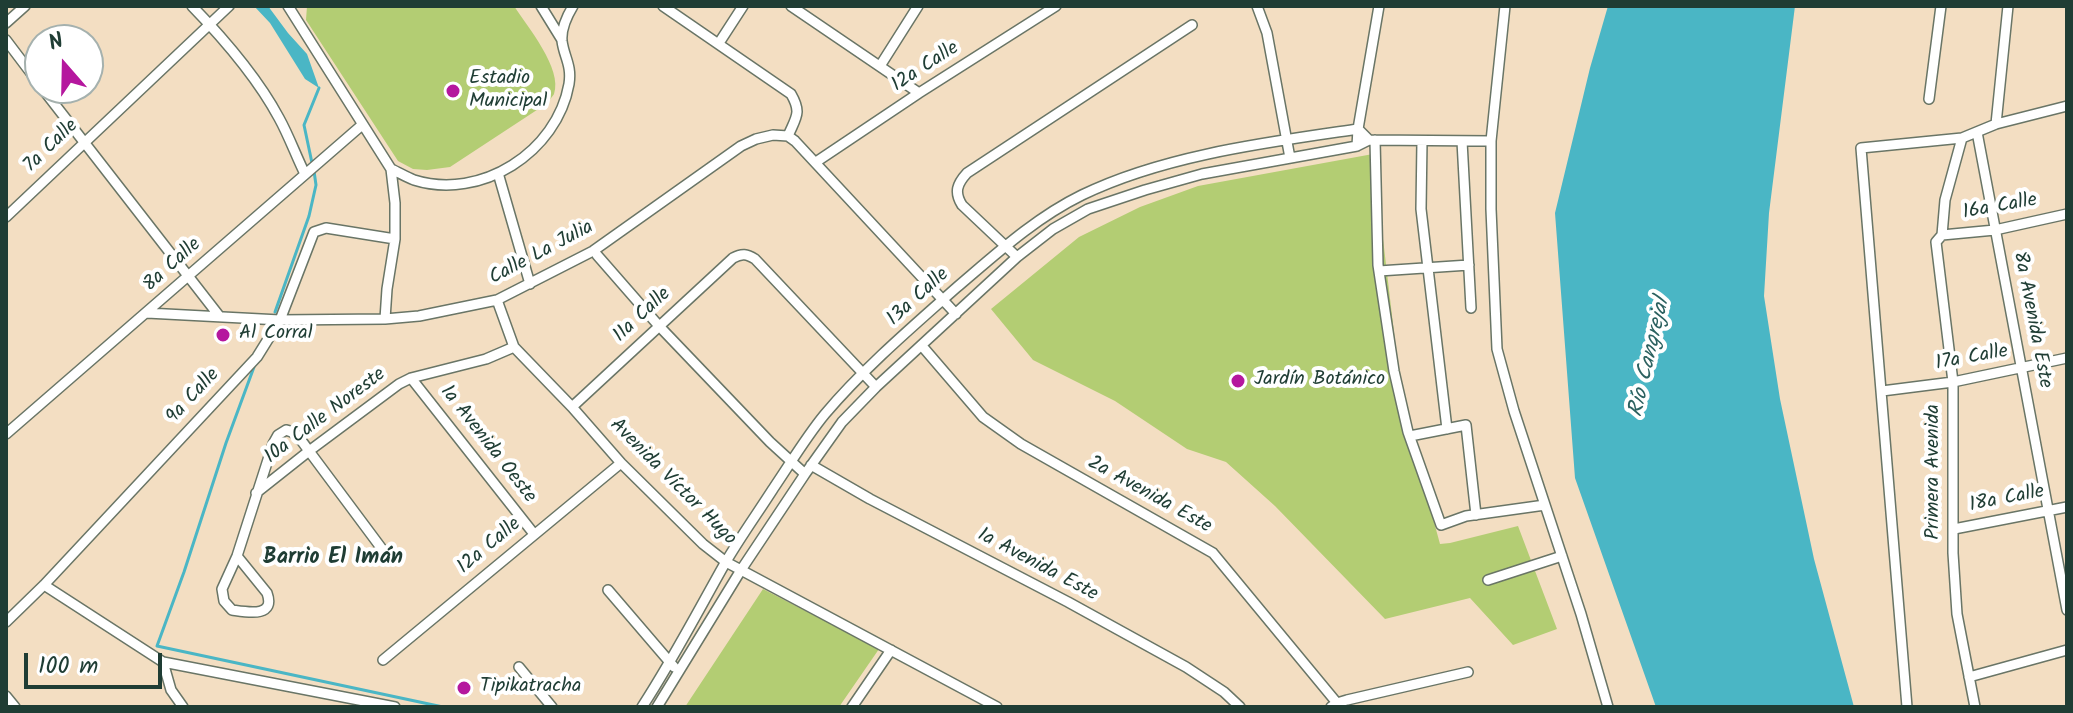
<!DOCTYPE html>
<meta charset="utf-8">
<style>
body{margin:0}
#map{position:relative;width:2073px;height:713px;overflow:hidden;background:#f3dec2;font-family:Kalam,sans-serif}
canvas{display:block}
.frame{position:absolute;inset:0;border:8px solid #1f3d34;pointer-events:none}
.north{position:absolute;left:24px;top:24px;width:80px;height:80px;box-sizing:border-box;background:#fff;border:2px solid #a5b1ae;border-radius:50%;rotate:340deg;font-size:22px;font-weight:700;line-height:32px;text-align:center;color:#1f3d34}
.north::after{content:'';display:block;margin:auto;width:28px;height:36px;background:#b5179e;clip-path:polygon(50% 0,100% 100%,50% 72%,0 100%)}
.scale{position:absolute;left:24px;top:653px;width:138px;height:36px;box-sizing:border-box;border:4px solid #1f3d34;border-top:0;padding-left:10px;font-size:24px;line-height:28px;white-space:nowrap;color:#1f3d34;-webkit-text-stroke:6px #fff;paint-order:stroke}
</style>
<div id="map">
<canvas width="2073" height="713"></canvas>
<div class="frame"></div>
<div class="north">N</div>
<div class="scale">100 m</div>
</div>
<script>
const g = document.querySelector('canvas').getContext('2d');
g.lineJoin = 'round';
function paint(path, color) { g.fillStyle = color; g.fill(path, 'evenodd'); }
function trace(path, color, width, dash) { g.strokeStyle = color; g.lineWidth = width; g.lineCap = dash ? 'butt' : 'round'; g.setLineDash(dash || []); g.stroke(path); }
function write(font, color, halo, rows, align = 'center') {
  g.font = font + ' Kalam,sans-serif'; g.lineWidth = 8; g.setLineDash([]); g.textBaseline = 'middle'; g.strokeStyle = halo; g.fillStyle = color; for (const [text, x, y, turn = 0] of rows) {
    g.save(); g.translate(x, y); g.rotate((+turn || 0) * Math.PI / 180); g.textAlign = isNaN(turn) ? turn : align; if (halo) g.strokeText(text, 0, 0); g.fillText(text, 0, 0); g.restore();
  }
}
const green = new Path2D(`
 M 307,6 L 514,6 C 527,26 563,69 554,94 C 553,96 547,103 546,104 L 450,167 L 427,170 L 413,169 L 398,161 L 306,20 Z
 M 1373,154 L 1397,358 L 1420,471 L 1440,544 L 1450,543 L 1518,526 L 1557,629 L 1513,645 L 1470,598 L 1385,619 L 1275,506 L 1226,462 L 1187,449 L 1115,401 L 1033,360 L 991,309 L 1079,237 L 1140,207 L 1198,186 Z
 M 763,589 L 879,649 L 839,707 L 685,707 Z`);
const water = new Path2D(`
 M 254,6 L 268,6 L 288,33 L 307,54 L 319,88 L 305,79 L 270,23 Z
 M 1608,6 L 1795,6 L 1769,213 L 1764,296 L 1780,399 L 1814,559 L 1854,707 L 1656,707 L 1575,478 L 1555,213 L 1590,68 Z`);
const stream = new Path2D(`
 M 312,163 L 304,125 L 319,88
 M 275,312 L 309,216 L 316,185 L 314,171
 M 254,367 L 226,443 L 184,572 L 157,646 L 443,707`);
const minor = new Path2D(`
 M 192,6 C 224,39 257,77 279,118 C 289,136 296,156 305,174
 M 288,6 L 391,169 L 395,203 L 395,239 L 387,289 L 385,319
 M 541,6 L 562,40
 M 663,6 L 791,94 C 802,113 796,117 788,136
 M 791,6 L 919,93
 M 1257,6 L 1267,33 L 1290,158
 M 1505,6 L 1491,141 L 1491,209 L 1497,349 L 1514,411 L 1581,614 L 1608,707
 M 6,23 L 25,6
 M 6,40 L 40,85
 M 719,43 L 743,6
 M 880,66 L 918,6
 M 42,88 L 220,317
 M 1929,99 L 1941,6
 M 1996,124 L 2008,6
 M 1977,132 L 2067,610
 M 1375,140 L 1378,265 L 1394,371 L 1408,432 L 1441,525 L 1466,516 L 1545,505
 M 1422,141 L 1421,209 L 1447,429
 M 1462,141 L 1471,308
 M 1357,146 L 1358,129 L 1379,6
 M 816,162 L 919,93 L 1056,6
 M 391,169 C 398,172 406,177 414,180 C 481,201 557,152 569,84 C 572,65 564,57 562,41 C 561,30 567,16 573,6
 M 498,173 L 530,284
 M 6,217 L 229,6
 M 1942,235 L 1945,200 L 1962,138
 M 597,255 L 659,326 L 770,442 L 805,474
 M 1017,257 L 962,205 C 954,192 957,184 967,173 L 1192,25
 M 1379,271 L 1469,265
 M 497,300 L 514,347 L 572,407 L 621,463 L 703,544 L 726,562 L 997,707
 M 147,313 L 280,320 L 385,319 L 419,316 L 497,300 L 593,251 L 741,146 L 756,139 L 773,135 L 788,136 L 795,141 L 956,314
 M 922,346 L 983,417 L 1021,444 L 1213,553 L 1337,703
 M 411,378 L 534,534
 M 1882,391 L 1953,382 L 2067,358
 M 572,407 L 733,258 C 742,253 747,254 755,259 L 876,387
 M 6,434 L 362,125
 M 1410,436 L 1466,425 L 1476,515
 M 811,465 L 870,499 L 1068,602 L 1186,667 L 1224,692 L 1240,707
 M 256,493 L 309,451 L 399,384 L 411,378 L 486,359 L 514,347
 M 1954,529 L 2067,507
 M 237,556 L 267,593 C 276,618 247,612 232,610 L 224,601 L 222,589 L 237,556 L 273,444 L 278,435 L 286,430 C 297,432 303,443 309,451 L 385,553
 M 1488,580 L 1562,556
 M 44,585 L 163,662 L 395,707
 M 608,590 L 674,667
 M 6,622 L 44,585 L 257,357 L 280,320 L 314,232 L 326,228 L 395,239
 M 383,660 L 621,463
 M 163,662 L 171,690 L 183,707
 M 519,667 L 552,707
 M 1969,677 L 2067,650
 M 6,696 L 15,707
 M 642,707 C 672,661 697,613 724,565 C 739,539 757,514 773,489 C 790,464 806,437 825,414 C 863,369 912,327 956,288 C 996,254 1035,218 1082,195 C 1164,155 1269,142 1358,129 L 1369,140
 M 657,707 L 741,570 L 805,474 L 842,422 L 876,387 L 1017,257 L 1053,229 L 1088,209 L 1145,190 L 1202,174 L 1357,146 L 1369,140 L 1491,141
 M 852,707 L 891,650
 M 1331,707 L 1337,703 L 1347,700 L 1468,672
 M 1907,707 L 1861,148 L 1962,138 L 1996,124 L 2067,106
 M 1975,707 L 1957,614 L 1953,553 L 1953,382 L 1936,242 L 1942,235 L 1995,230 L 2067,214`);
const markers = [
 [453,91,8,"#b5179e"],
 [223,335,8,"#b5179e"],
 [1238,381,8,"#b5179e"],
 [464,688,8,"#b5179e"]
];
const streetNames = [
 ["12a Calle",926,68,-33],
 ["7a Calle",52,147,-44],
 ["16a Calle",2000,208,-10],
 ["Calle La Julia",542,254,-28],
 ["8a Calle",173,266,-42],
 ["13a Calle",919,298,-42],
 ["11a Calle",643,316,-43],
 ["8a Avenida Este",2031,320,79],
 ["17a Calle",1972,359,-10],
 ["9a Calle",194,397,-47],
 ["10a Calle Noreste",326,417,-37],
 ["1a Avenida Oeste",487,445,52],
 ["Primera Avenida",1935,472,-90],
 ["Avenida Víctor Hugo",672,483,45],
 ["2a Avenida Este",1149,496,29],
 ["18a Calle",2007,500,-11],
 ["12a Calle",490,547,-40],
 ["1a Avenida Este",1037,566,28]
];
const poiNames = [
 ["Estadio",469,80],
 ["Municipal",469,103],
 ["Al Corral",239,335],
 ["Jardín Botánico",1254,381],
 ["Tipikatracha",480,688]
];
const waterNames = [
 ["Río Cangrejal",1651,358,-77]
];
const neighbourhoodNames = [
 ["Barrio El Imán",333,559]
];
paint(green, '#b3cd73');
paint(water, '#4ab6c5');
trace(stream, '#4ab6c5', 3);
trace(minor, '#697566', 12);
trace(minor, '#fff', 9);
for (const [x, y, r, color] of markers) { const dot = new Path2D(); dot.arc(x, y, r, 0, 2 * Math.PI); g.fillStyle = color; g.fill(dot); trace(dot, '#fff', 3); }
write('20px', '#1f3d34', '#fff', streetNames);
write('20px', '#1f3d34', '#fff', poiNames, 'left');
write('italic 22px', '#2c6160', '#fff', waterNames);
write('bold 22px', '#1f3d34', '#fff', neighbourhoodNames);
</script>
